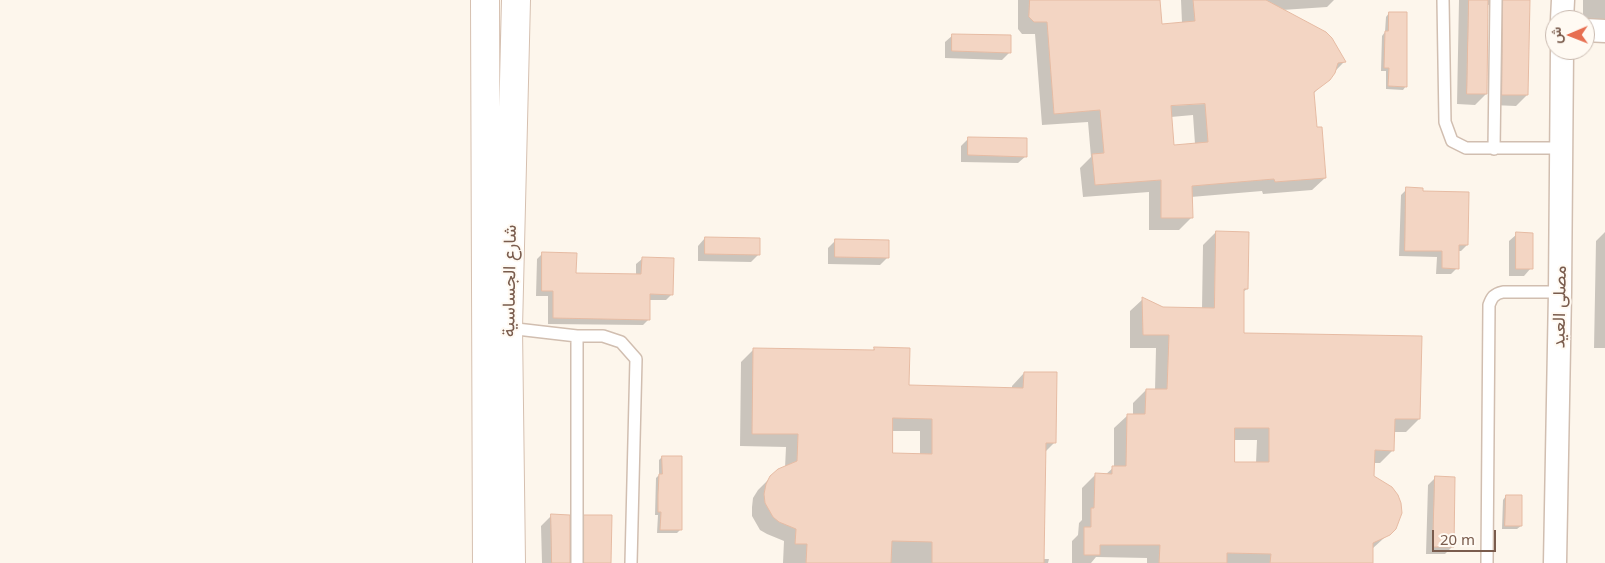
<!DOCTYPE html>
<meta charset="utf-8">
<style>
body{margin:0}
#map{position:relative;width:1605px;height:563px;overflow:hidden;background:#fdf6ec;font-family:"Noto Sans",Vazirmatn,sans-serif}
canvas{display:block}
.north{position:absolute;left:1545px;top:10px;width:50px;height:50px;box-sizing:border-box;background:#fffaf3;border:1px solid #cabbb1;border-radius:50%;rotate:269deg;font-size:14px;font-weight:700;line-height:20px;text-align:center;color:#7a5c4d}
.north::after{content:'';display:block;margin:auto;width:18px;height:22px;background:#e76f51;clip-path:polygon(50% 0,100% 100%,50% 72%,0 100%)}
.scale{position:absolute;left:1432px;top:530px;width:64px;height:22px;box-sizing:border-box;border:2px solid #7a5c4d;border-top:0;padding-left:6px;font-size:15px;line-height:18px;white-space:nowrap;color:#7a5c4d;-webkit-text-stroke:4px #fffaf3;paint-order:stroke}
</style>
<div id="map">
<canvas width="1605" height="563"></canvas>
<div class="north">ش</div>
<div class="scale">20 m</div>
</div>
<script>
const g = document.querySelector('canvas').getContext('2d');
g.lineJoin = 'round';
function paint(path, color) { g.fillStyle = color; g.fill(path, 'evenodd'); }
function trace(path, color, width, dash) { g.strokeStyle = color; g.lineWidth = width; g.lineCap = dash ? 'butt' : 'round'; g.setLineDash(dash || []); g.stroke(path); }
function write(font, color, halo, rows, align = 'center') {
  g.font = font + ' "Noto Sans",Vazirmatn,sans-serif'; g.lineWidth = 4; g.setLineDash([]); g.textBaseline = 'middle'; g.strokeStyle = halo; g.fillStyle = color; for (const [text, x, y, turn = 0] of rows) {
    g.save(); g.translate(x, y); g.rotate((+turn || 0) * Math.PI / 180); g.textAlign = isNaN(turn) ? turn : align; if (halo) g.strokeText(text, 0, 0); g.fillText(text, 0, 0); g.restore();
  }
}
const shadow = new Path2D(`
 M 1018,0 L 1158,0 L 1160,25 L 1182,23 L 1181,0 L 1334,0 L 1327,7 L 1282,10 L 1344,62 L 1313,94 L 1316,129 L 1325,178 L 1312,190 L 1263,194 L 1262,191 L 1191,197 L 1191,218 L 1179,230 L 1149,230 L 1149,192 L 1083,197 L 1080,168 L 1091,157 L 1088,122 L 1042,125 L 1035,34 L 1022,34 L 1018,29 ZM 1193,115 L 1195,144 L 1173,146 L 1171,117 Z
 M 1459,0 L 1528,0 L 1527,95 L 1516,106 L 1492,105 L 1492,7 L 1487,4 L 1486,94 L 1475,105 L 1457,104 Z
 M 1583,0 L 1605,0 L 1605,21 L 1583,20 Z
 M 1389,13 L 1406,86 L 1403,90 L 1386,89 L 1386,71 L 1381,71 L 1382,36 L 1385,32 L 1386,17 Z
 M 953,35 L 1010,52 L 1002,60 L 945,58 L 945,42 Z
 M 969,138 L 1026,156 L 1018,163 L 961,162 L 961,146 Z
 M 1407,189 L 1421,193 L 1467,245 L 1461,251 L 1458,251 L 1457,268 L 1451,274 L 1436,274 L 1437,257 L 1399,256 L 1401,195 Z
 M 1216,232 L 1247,289 L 1243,292 L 1242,334 L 1419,419 L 1406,432 L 1393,432 L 1393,450 L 1380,463 L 1374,463 L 1373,477 L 1395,528 L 1372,549 L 1372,563 L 1147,563 L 1147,558 L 1096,557 L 1091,563 L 1072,563 L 1072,541 L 1078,535 L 1079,523 L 1082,520 L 1082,488 L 1095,475 L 1105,475 L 1114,467 L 1114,428 L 1128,415 L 1133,415 L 1133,403 L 1146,390 L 1155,390 L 1156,348 L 1130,348 L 1130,311 L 1143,299 L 1163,308 L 1202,309 L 1203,245 ZM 1234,440 L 1257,440 L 1256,463 L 1234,463 Z
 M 1605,232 L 1605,348 L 1594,348 L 1596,241 Z
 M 1517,234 L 1531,268 L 1524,276 L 1509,276 L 1509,241 Z
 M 705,238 L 759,254 L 751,262 L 698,261 L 698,246 Z
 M 836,240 L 887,258 L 880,265 L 828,264 L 828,248 Z
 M 543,253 L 575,274 L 636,275 L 636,264 L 642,259 L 672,294 L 666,300 L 649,300 L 649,319 L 643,325 L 548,324 L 548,296 L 536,296 L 537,259 Z
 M 875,348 L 908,387 L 1012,389 L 1012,386 L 1024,373 L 1054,443 L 1045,452 L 1043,559 L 1049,559 L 1048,563 L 783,563 L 784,541 L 767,534 L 760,530 L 752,516 L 752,507 L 753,498 L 758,490 L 771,477 L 785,468 L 786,447 L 740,446 L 741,362 L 754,349 L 872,351 ZM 892,431 L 920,431 L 920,455 L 891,454 Z
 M 662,457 L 680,530 L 677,533 L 657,533 L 658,515 L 655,515 L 656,478 L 659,475 L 659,460 Z
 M 1435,478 L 1453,546 L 1445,554 L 1426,554 L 1428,485 Z
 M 1506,496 L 1521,526 L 1517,529 L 1502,529 L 1503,500 Z
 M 551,516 L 568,563 L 542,563 L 541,526 Z
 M 585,516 L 610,563 L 575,563 L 575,526 Z`);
const building = new Path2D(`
 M 1030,0 L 1160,0 L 1162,24 L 1195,21 L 1193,0 L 1266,0 L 1326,32 L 1332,38 L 1346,62 L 1338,63 L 1335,73 L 1330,80 L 1314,92 L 1317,127 L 1322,127 L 1326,178 L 1275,182 L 1274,179 L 1192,186 L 1193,218 L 1161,218 L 1161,180 L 1095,185 L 1092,154 L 1104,153 L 1100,110 L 1054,114 L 1047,22 L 1034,22 L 1029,17 ZM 1205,104 L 1208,142 L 1174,145 L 1171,106 Z
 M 1469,0 L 1488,0 L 1487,94 L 1467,94 Z
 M 1503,0 L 1530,0 L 1528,95 L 1502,95 Z
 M 1389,12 L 1407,12 L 1407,87 L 1388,86 L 1389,68 L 1384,68 L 1385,31 L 1388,31 Z
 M 952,34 L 1011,35 L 1011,53 L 952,51 Z
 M 968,137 L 1027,138 L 1027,157 L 968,155 Z
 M 1406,187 L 1423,188 L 1423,191 L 1469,192 L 1468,245 L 1459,245 L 1459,269 L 1442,268 L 1442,251 L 1405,251 Z
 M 1216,231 L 1249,232 L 1248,289 L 1244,289 L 1244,333 L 1422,336 L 1420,419 L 1395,419 L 1394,451 L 1375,450 L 1374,476 L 1392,487 L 1398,495 L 1401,503 L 1402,513 L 1396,529 L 1390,535 L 1373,543 L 1373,563 L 1270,563 L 1271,554 L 1227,553 L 1227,563 L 1159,563 L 1160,545 L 1100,545 L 1100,555 L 1084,555 L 1084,527 L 1091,527 L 1091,508 L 1094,508 L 1095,473 L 1112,474 L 1112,466 L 1126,466 L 1127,414 L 1145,414 L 1146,389 L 1167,389 L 1169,335 L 1143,335 L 1142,297 L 1163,307 L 1214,308 ZM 1235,428 L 1269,428 L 1269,462 L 1235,462 Z
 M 1516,232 L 1533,233 L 1533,269 L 1516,269 Z
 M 705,237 L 760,238 L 760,255 L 705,254 Z
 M 835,239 L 889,240 L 889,258 L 835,257 Z
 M 542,252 L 577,253 L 576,273 L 641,274 L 642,257 L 674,258 L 673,295 L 650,294 L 650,320 L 553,318 L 553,291 L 542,291 Z
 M 874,347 L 910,348 L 909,385 L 1023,388 L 1024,372 L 1057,372 L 1056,443 L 1046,443 L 1044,563 L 932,563 L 932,542 L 892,541 L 891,563 L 806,563 L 807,544 L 795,544 L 796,529 L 779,522 L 773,517 L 765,503 L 764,494 L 766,484 L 770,476 L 778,469 L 797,461 L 798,434 L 752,434 L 753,348 L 874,350 ZM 893,418 L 932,419 L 932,454 L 893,453 Z
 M 662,456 L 682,456 L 682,530 L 660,530 L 661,512 L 658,512 L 658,495 L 659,474 L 662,474 Z
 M 1435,476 L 1455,477 L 1454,547 L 1433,547 Z
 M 1506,495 L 1522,495 L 1522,526 L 1505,526 Z
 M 551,514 L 570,515 L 570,563 L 552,563 Z
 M 584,515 L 612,515 L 611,563 L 584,563 Z`);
const lane = new Path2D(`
 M 1443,0 L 1445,122 L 1452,141 L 1466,148 L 1561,148
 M 1494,149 L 1496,0
 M 508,328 L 577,336 L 603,336 L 621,342 L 636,359 L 631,563
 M 577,563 L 577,336
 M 1487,563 L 1489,305 C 1492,297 1494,294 1503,292 L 1560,292`);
const street = new Path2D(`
 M 1562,20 L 1563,0
 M 1585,30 L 1605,31
 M 1555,563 L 1560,292 L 1562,50`);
const secondary = new Path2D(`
 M 485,0 L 487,563
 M 511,563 L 508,328 L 516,0`);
const streetNames = [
 ["شارع الجساسية",510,281,-89],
 ["مصلى العيد",1560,307,-89]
];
paint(shadow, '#0003');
paint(building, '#f3d5c3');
trace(building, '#e6bba3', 1);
trace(lane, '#d1beb0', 14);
trace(street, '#d1beb0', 25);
trace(secondary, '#d6c0b0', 30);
trace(lane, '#fff', 11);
trace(street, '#fff', 22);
trace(secondary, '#fff', 28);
write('18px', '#7a5c4d', '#fffaf3', streetNames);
</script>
